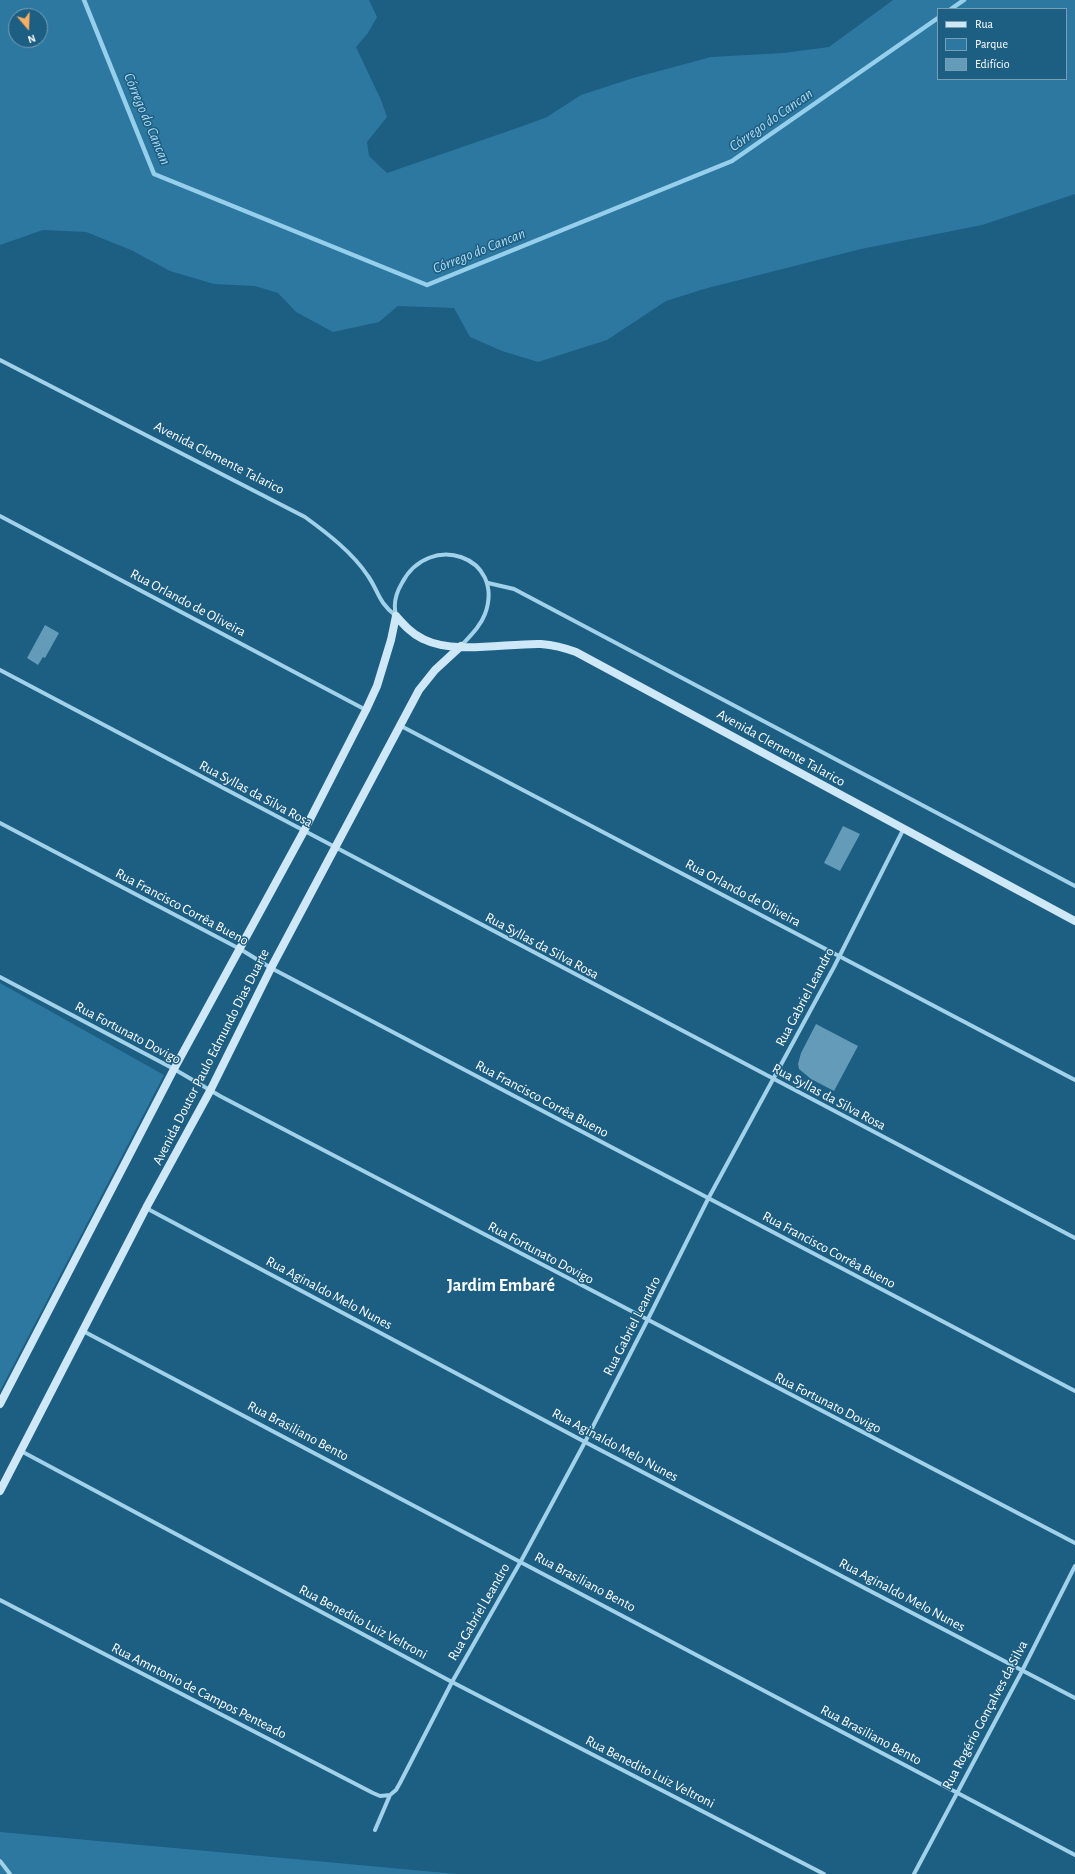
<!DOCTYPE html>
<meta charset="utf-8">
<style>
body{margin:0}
#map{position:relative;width:1075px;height:1874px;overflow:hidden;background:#1d5e83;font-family:"Alegreya Sans",sans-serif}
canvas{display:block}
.legend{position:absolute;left:937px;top:8px;width:130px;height:72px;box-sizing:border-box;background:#1d5e83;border:1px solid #779eb5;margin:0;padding:5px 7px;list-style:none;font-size:12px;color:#fff}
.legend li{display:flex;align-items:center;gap:8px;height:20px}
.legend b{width:20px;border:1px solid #779eb5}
.north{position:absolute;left:8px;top:8px;width:40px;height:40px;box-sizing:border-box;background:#1d5e83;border:1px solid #779eb5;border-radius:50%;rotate:161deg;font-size:11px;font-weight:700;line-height:16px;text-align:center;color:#fff}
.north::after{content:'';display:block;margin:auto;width:14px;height:18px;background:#faae60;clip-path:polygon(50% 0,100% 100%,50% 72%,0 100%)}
</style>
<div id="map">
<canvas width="1075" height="1874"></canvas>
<ul class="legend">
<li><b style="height:5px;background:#cee8f8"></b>Rua</li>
<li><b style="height:11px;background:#2c78a0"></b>Parque</li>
<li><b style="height:11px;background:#639bb9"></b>Edifício</li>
</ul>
<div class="north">N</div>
</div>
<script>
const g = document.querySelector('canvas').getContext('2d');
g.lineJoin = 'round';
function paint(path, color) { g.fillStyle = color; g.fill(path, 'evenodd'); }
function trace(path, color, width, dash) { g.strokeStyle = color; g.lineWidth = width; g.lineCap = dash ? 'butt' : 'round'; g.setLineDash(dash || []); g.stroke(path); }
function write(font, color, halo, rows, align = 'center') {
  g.font = font + ' "Alegreya Sans",sans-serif'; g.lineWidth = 3; g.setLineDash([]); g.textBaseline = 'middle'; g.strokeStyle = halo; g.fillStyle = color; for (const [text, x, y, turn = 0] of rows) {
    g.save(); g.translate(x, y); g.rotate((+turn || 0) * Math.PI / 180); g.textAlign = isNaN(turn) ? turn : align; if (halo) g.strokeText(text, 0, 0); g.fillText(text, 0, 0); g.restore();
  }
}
const green = new Path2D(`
 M 0,0 L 369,0 L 377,17 L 368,33 L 356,47 L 381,100 L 387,117 L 367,142 L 369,156 L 387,173 L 523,126 L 547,117 L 581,95 L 633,78 L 711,57 L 783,53 L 829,47 L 893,0 L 1075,0 L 1075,194 L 982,225 L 861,249 L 704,289 L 666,301 L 607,340 L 538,362 L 502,351 L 470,337 L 454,308 L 398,306 L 379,322 L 333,332 L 296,312 L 278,293 L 255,286 L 214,284 L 170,271 L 131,250 L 86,232 L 43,230 L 0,245 ZM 938,9 L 1066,9 L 1066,79 L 938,79 ZM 16,16 L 40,16 L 40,40 L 16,40 Z
 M 0,983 L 164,1075 L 0,1391 Z
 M 0,1832 L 457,1874 L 0,1874 Z`);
const stream = new Path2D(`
 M 84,0 L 154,174 L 427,285 L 732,161 L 938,18
 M 951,9 L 964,0`);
const building = new Path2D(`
 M 45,625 L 59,633 L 45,658 L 43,657 L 38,665 L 27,658 Z
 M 843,826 L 860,834 L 840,871 L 824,863 Z
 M 816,1024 L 858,1046 L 834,1091 L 811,1079 L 799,1069 L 798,1064 L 801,1053 Z`);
const street = new Path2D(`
 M 0,360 L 305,517 C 327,533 353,553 368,576 C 379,592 378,602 396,616
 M 0,516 L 366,710
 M 488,583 L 514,589 L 1075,886
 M 396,615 C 393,604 396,593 402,583 C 429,531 506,556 485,614 C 480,627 470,636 461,646
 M 0,670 L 1075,1238
 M 401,726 L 1075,1080
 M 0,823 L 240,949 L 271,968 L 1075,1391
 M 0,977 L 174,1069 L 220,1096 L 1075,1543
 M 146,1208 L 585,1442 L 1075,1698
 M 83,1331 L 1075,1855
 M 21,1451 L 452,1682 L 824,1874
 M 0,1600 L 373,1793 L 380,1796 L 390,1795
 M 375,1830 L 390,1795 L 396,1790 L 400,1783 L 452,1682 L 521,1561 L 585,1442 L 647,1321 L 708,1199 L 834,967 L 903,830
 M 0,1861 L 10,1874
 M 914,1874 L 1022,1671 L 1075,1566`);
const secondary = new Path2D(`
 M 396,616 C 404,625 412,634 423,639 C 455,655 506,643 541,644 C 553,645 565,648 576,652 L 1075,921
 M 0,1404 L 174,1069 L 304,831 L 366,710 L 377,686 L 391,640 L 396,616
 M 0,1491 L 146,1208 L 210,1091 L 271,968 L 419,690 L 435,670 L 461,646`);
const streetNames = [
 ["Avenida Clemente Talarico",219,458,27],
 ["Rua Orlando de Oliveira",188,603,28],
 ["Avenida Clemente Talarico",781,748,29],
 ["Rua Syllas da Silva Rosa",256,794,28],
 ["Rua Orlando de Oliveira",743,893,28],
 ["Rua Francisco Corrêa Bueno",182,907,28],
 ["Rua Syllas da Silva Rosa",542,946,28],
 ["Rua Gabriel Leandro",805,997,-62],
 ["Rua Fortunato Dovigo",128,1033,28],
 ["Avenida Doutor Paulo Edmundo Dias Duarte",211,1057,-63],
 ["Rua Syllas da Silva Rosa",829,1097,28],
 ["Rua Francisco Corrêa Bueno",542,1099,28],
 ["Rua Francisco Corrêa Bueno",829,1250,28],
 ["Rua Fortunato Dovigo",541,1253,28],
 ["Rua Aginaldo Melo Nunes",329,1293,28],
 ["Rua Gabriel Leandro",632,1326,-63],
 ["Rua Fortunato Dovigo",828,1403,27],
 ["Rua Brasiliano Bento",298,1431,28],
 ["Rua Aginaldo Melo Nunes",615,1445,28],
 ["Rua Brasiliano Bento",585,1582,28],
 ["Rua Aginaldo Melo Nunes",902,1595,28],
 ["Rua Gabriel Leandro",479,1612,-60],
 ["Rua Benedito Luiz Veltroni",363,1622,28],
 ["Rua Amntonio de Campos Penteado",199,1691,27],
 ["Rua Rogério Gonçalves da Silva",985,1715,-62],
 ["Rua Brasiliano Bento",871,1735,28],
 ["Rua Benedito Luiz Veltroni",650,1772,27]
];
const waterNames = [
 ["Córrego do Cancan",147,119,67],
 ["Córrego do Cancan",771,120,-35],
 ["Córrego do Cancan",479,251,-22]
];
const districtNames = [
 ["Jardim Embaré",501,1286]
];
paint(green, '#2c78a0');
trace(stream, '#96cfec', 4.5);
paint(building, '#639bb9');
trace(street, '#a2d1ea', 4);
trace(secondary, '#cee8f8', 8);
write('14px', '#fff', '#1d5e83', streetNames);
write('italic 15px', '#aedbf2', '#1d5e83', waterNames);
write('bold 18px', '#fff', '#1d5e83', districtNames);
</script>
